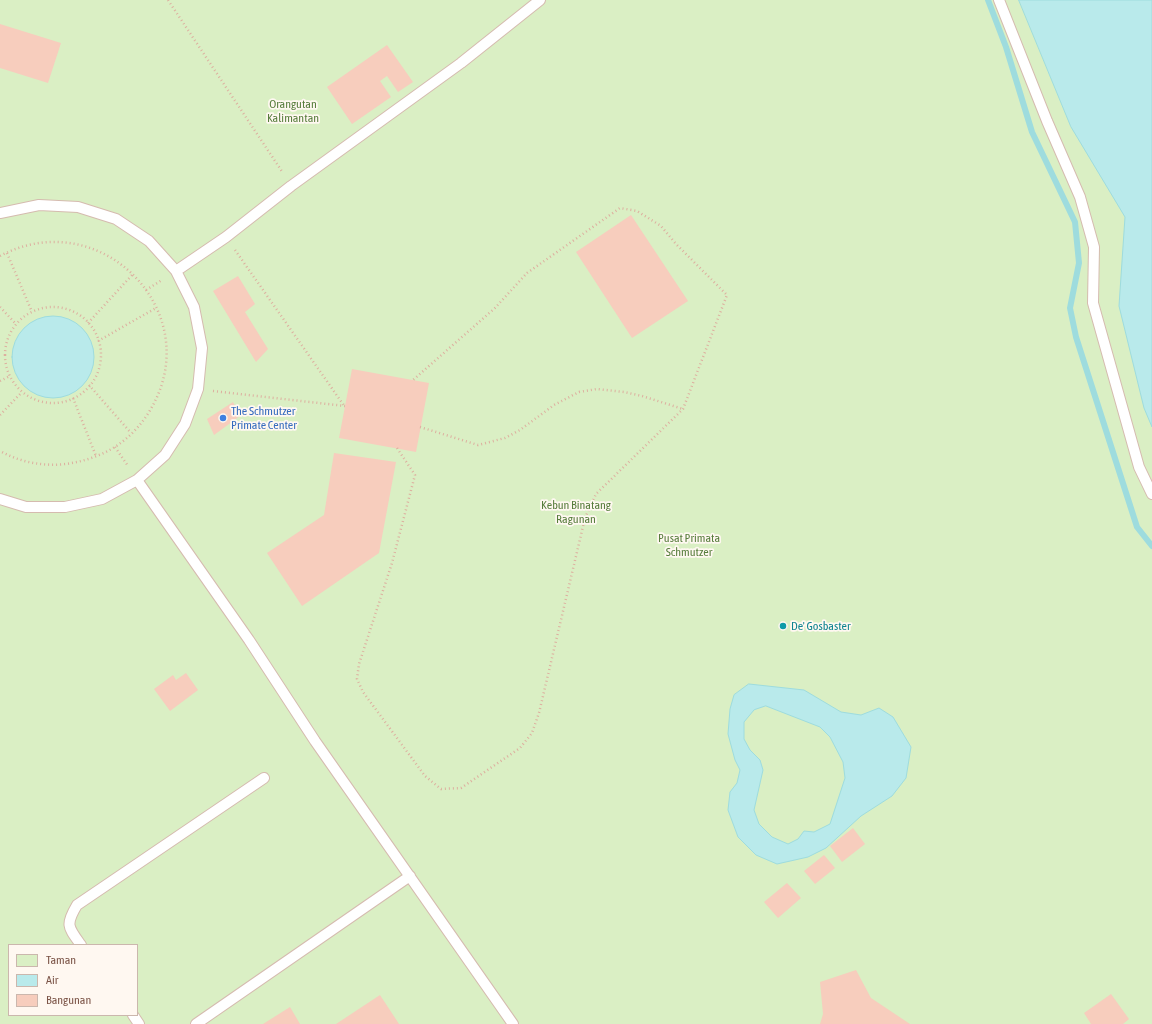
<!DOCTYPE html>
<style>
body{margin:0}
#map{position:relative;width:1152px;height:1024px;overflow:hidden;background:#fef3e8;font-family:"Asap Condensed",sans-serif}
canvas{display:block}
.legend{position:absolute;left:8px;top:944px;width:130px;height:72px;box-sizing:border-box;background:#fff8f1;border:1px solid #cbb7ad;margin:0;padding:5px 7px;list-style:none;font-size:12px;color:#7c5548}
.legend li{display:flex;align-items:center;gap:8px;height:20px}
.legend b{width:20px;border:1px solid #cbb7ad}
</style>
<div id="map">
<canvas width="1152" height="1024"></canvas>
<ul class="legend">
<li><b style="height:11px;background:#daefc4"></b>Taman</li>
<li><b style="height:11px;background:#b9eaeb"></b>Air</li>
<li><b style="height:11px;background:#f7cdbd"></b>Bangunan</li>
</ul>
</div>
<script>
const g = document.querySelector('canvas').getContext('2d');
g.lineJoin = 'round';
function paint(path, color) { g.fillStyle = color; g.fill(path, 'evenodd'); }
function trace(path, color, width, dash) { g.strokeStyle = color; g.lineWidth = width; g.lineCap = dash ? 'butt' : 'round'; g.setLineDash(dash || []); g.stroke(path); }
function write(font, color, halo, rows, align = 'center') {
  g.font = font + ' "Asap Condensed",sans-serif'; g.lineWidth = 3.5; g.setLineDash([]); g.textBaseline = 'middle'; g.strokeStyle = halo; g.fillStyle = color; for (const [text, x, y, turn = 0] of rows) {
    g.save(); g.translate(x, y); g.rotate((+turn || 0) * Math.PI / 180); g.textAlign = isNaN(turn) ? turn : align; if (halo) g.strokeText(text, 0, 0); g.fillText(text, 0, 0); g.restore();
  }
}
const green = new Path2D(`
 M 0,0 L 1152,0 L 1152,1024 L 0,1024 ZM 9,945 L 137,945 L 137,1015 L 9,1015 Z`);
const water = new Path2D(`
 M 1019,0 L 1152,0 L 1152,427 L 1144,408 L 1119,306 L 1125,217 L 1071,127 Z
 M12 357a41 41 0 1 1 82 0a41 41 0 1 1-82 0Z
 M 749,684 L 804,690 L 841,712 L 861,715 L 879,708 L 893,717 L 911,747 L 906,778 L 892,796 L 861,816 L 826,848 L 808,857 L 777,864 L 756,855 L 738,837 L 728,810 L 730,792 L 737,783 L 740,770 L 735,760 L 728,734 L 730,709 L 734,695 ZM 766,706 L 820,727 L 830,737 L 843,762 L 845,778 L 830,824 L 814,832 L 804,831 L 798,839 L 788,844 L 772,837 L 759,824 L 754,810 L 763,770 L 760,760 L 750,750 L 744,739 L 744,722 L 754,710 Z`);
const stream = new Path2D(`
 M 988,0 L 1006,47 L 1032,132 L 1075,222 L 1079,263 L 1070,308 L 1076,337 L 1137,527 L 1152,546`);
const building = new Path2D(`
 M 0,24 L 61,43 L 48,83 L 0,68 Z
 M 387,45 L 413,82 L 398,92 L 387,76 L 380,81 L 391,97 L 352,124 L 327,87 Z
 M 631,215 L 688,301 L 632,338 L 576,252 Z
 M 238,276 L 255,304 L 245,312 L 268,349 L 256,362 L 213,291 Z
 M 352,369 L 429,383 L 416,452 L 339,438 Z
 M 233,402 L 240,416 L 214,435 L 207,419 Z
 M 334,453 L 396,462 L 379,553 L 302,606 L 267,553 L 324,515 Z
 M 186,673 L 198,690 L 170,711 L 154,689 L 173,675 L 176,680 Z
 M 853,828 L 865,844 L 842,862 L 830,846 Z
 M 824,855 L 835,868 L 815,884 L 804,871 Z
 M 787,883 L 801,898 L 778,918 L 764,902 Z
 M 856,970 L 871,998 L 910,1024 L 820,1024 L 823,1014 L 820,982 Z
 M 1111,994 L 1129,1019 L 1123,1024 L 1091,1024 L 1084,1013 Z
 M 380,995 L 399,1024 L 336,1024 Z
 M 290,1007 L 300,1024 L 263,1024 Z`);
const path = new Path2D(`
 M 168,0 L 283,173
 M 235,250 L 345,407
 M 7,253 L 32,312
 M 0,256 C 101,202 210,314 149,412 C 136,433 117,449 94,457 C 62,469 29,467 0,451
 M 146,290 L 162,280
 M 0,307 L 16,324
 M5 355a48 48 0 1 1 96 0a48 48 0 1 1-96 0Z
 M 88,323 L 133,274
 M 98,341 L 156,308
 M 0,381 L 10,376
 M 89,385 L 131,433
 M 213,391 L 345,406
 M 73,398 L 96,456
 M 0,415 L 22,392
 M 420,427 L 478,445 L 505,438 L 520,430 L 554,405 L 579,392 L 597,389 L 624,392 L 642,396 L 683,409
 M 115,447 L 128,466
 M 397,448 L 415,475 L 392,563 L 359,664 L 357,679 L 363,692 L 425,776 L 441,789 L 461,788 L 520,748 L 532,733 L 539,713 L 585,518 L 596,494 L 683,409 L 727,295 L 676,244 L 661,226 L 637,211 L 620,208 L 527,273 L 495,308 L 413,380`);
const service = new Path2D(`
 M 999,0 L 1047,121 L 1080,197 L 1094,247 L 1093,303 L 1139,467 L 1152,494
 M 0,213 L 39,205 L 78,207 L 116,219 L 149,241 L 176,271 L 194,307 L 202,348 L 198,389 L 185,424 L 165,455 L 137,480 L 102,499 L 65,507 L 26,507 L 0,499
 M 176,271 L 226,237 L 291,186 L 461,63 L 540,0
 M 137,480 L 249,640 L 315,741 L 513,1024
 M 81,945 C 68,927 65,925 77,905 L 264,778
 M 133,1015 L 139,1024
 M 196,1024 L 410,876`);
const markers = [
 [223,418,4,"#3f7fe0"],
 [783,626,4,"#0f9aa8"]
];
const parkNames = [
 ["Orangutan",293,104],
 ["Kalimantan",293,118],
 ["Kebun Binatang",576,505],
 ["Ragunan",576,519],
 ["Pusat Primata",689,538],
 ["Schmutzer",689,552]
];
const shopNames = [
 ["The Schmutzer",231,411],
 ["Primate Center",231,425]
];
const cultureNames = [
 ["De' Gosbaster",791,626]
];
paint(green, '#daefc4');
paint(water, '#b9eaeb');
trace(water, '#9edcde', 1);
trace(stream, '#9edcde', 6);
paint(building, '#f7cdbd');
trace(service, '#d5bbaf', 12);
trace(path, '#ddaf9f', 2.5, [1, 3]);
trace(service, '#fff', 10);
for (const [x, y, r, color] of markers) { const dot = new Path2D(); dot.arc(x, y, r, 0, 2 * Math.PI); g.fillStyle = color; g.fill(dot); trace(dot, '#fff8f1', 1.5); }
write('12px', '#577d3c', '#fff8f1', parkNames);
write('12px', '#366cbe', '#fff8f1', shopNames, 'left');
write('12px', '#0d838f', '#fff8f1', cultureNames, 'left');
</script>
